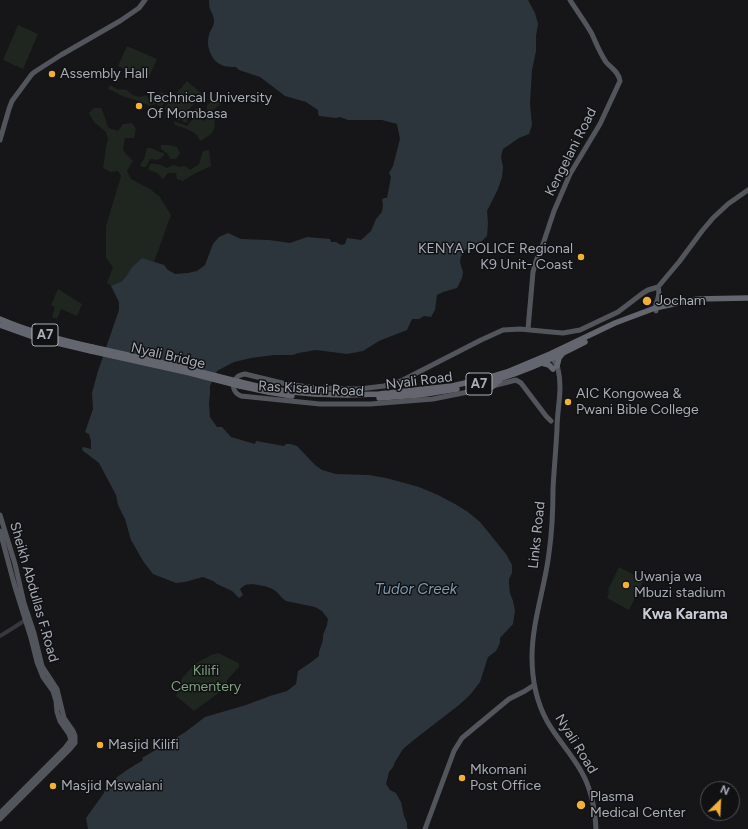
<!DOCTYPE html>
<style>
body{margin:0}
#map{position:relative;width:748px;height:829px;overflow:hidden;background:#161618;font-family:Figtree,sans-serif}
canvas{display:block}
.north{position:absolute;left:700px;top:781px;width:40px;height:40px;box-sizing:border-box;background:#111113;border:1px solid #4d4f55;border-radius:50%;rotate:24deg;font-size:11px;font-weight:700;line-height:16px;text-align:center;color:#a8adb8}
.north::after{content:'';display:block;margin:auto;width:14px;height:18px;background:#f2b134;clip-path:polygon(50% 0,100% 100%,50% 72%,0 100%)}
</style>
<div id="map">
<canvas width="748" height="829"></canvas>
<div class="north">N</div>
</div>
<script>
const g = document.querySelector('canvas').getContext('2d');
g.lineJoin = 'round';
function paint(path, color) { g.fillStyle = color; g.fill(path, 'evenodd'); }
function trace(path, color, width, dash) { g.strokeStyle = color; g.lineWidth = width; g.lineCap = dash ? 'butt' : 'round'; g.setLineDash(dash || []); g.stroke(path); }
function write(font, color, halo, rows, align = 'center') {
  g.font = font + ' Figtree,sans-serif'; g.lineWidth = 3; g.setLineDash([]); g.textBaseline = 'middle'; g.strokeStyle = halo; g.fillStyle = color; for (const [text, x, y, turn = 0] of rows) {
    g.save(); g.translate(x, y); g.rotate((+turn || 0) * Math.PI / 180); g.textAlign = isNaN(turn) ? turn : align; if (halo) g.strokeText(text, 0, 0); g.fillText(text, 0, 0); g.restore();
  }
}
const green = new Path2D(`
 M 18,25 L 38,34 L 23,69 L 3,60 Z
 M 127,46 L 157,59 L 148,79 L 118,66 Z
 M 187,81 L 202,94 L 188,111 L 192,114 L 186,123 L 181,120 L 186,113 L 179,121 L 164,108 Z
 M 110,85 L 117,89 L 127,90 C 131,95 139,99 146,95 C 149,99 153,103 159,103 L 162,97 L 160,92 L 166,94 L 170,98 L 161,107 L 156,104 L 149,106 C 142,101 134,100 125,97 C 119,95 114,91 108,89 Z
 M 220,98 L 221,103 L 213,111 C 216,128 217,132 200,141 C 198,131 183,128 175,125 L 174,121 L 187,126 L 193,119 L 195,108 L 201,109 L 203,121 L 207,119 L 207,105 L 213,101 Z
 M 94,108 L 101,108 C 105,115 105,121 109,128 L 118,131 L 123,124 L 132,123 L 136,129 L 134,138 L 125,138 C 122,152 123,151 133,161 L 127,171 L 131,179 L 150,189 L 160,197 L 171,215 L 154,262 L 142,258 L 132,267 L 127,275 L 122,281 L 111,286 L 107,283 L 113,267 L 106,258 L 106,226 L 121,176 L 118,171 L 111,172 L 103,168 C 105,158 105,149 108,139 L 106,132 L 94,122 L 89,113 Z
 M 161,145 L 168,145 L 177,147 L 180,153 L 176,159 L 170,159 L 168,154 L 161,149 Z
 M 147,148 L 151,148 L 165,154 C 159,161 158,160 150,159 L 146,167 L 142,167 L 140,165 L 144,159 Z
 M 209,150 L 211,166 L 194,174 L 183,181 L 177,179 L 176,173 L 168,173 L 163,179 C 159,174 155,171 148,170 L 150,164 C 157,163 161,165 167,168 L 174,165 L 179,167 L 186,166 L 190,170 L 199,164 L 203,151 Z
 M 58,289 L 82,304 L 77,316 L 61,309 L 57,319 L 52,317 L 55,307 L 51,305 Z
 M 619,567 L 644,580 L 629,610 L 607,598 L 609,592 L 608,590 Z
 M 218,653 L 239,663 L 239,667 L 227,680 L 227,687 L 194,711 L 176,696 L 182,678 L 195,664 L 211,655 Z`);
const water = new Path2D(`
 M 209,0 L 528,0 L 535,13 L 538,24 L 536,36 L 536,51 L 532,70 L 530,104 L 532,125 L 529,134 L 519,138 L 503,149 L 501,157 L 503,167 L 502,177 L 498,189 L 487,211 L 488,223 L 487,236 L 480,243 L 466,249 L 461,256 L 460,262 L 463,272 L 462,278 L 457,288 L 443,292 L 437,295 L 435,310 L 431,317 L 424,316 L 419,319 L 412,319 L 407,330 L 379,341 L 363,351 L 347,354 L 316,350 L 298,353 L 293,355 L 274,355 L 251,358 L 234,362 L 217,371 L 210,386 L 210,394 L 209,403 L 210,417 L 217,427 L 222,427 L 231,437 L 255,444 L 256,441 L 284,446 L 286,444 L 290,444 L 297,446 L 315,465 L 322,470 L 336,474 L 369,475 L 386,478 L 419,487 L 438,495 L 455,504 L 468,512 L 480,522 L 506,554 L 512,565 L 512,573 L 509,579 L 509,584 L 510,593 L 513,601 L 515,611 L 513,624 L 500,638 L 500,643 L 496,651 L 488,657 L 480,682 L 470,695 L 459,705 L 415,739 L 403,749 L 395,762 L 393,767 L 389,772 L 386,784 L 390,790 L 396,793 L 401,802 L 404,816 L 407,823 L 407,827 L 408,829 L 88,829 L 86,818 L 104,793 C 107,781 132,767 143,760 L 142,758 L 184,733 L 205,717 L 246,705 L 270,696 L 287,691 L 296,684 L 298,671 L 310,663 L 319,656 L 319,652 L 323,640 L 323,635 L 327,625 L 328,619 L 322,611 L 315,607 L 286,601 C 281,598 278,592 274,590 C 268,586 252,583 245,585 C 244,586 241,588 240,589 L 243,595 L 239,598 L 232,591 L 217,584 L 213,581 L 203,577 L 185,582 L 176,583 L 153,574 L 143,561 L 131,540 L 125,519 L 118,505 L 116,495 L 99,463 L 82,450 L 83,447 L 91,449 L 91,441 L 89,434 L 85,432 L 93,409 L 92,393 L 98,371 L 119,310 L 119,302 L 111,286 L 122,281 L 127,275 L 132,267 L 142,258 L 164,265 L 168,270 L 175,274 L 188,273 L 197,271 L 205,265 L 213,244 L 219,237 L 228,233 L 241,239 L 269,240 L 290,243 L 307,237 L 330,239 L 331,242 L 336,242 L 341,245 L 345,244 L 347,238 L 361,240 L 371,231 L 376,219 L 382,212 L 383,205 L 382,200 L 384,198 L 387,198 L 391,177 L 389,173 L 393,166 L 400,139 L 397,124 L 382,120 L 348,120 L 340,117 L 336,118 L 319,116 L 318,113 L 318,110 L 306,102 L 285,96 L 268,83 L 260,77 L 239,70 L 236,67 C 230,67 223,67 218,63 C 210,58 206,44 209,35 C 210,30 214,27 214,21 C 214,17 212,13 210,9 C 209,6 209,3 209,0 Z`);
const minor = new Path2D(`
 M 0,636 L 13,628 L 27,619`);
const major = new Path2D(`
 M 0,140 L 9,109 L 12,101 L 32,74 L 36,71 L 61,55 L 120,21 L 139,8 L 145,0
 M 656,311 C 654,305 657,303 658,298 C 659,294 659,290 658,287 L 679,262 L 702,231 L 713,218 L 728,204 L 748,190
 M 528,329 L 533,272 L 536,261 L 543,244 L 554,211 L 570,174 L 600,124 L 620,81 C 619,72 611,68 606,62 C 600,53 596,43 592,34 C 585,22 577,11 570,0
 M 551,355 C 553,360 557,364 558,369 C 563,389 557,409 557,429 C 556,449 554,469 553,489 C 553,511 552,532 549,553 C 545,587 532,622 532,657 C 532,679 536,701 547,721 C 557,739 571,753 581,771 C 591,788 595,809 596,829
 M 551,421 L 546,416 L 521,383 L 516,380 L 473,391 L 433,399 L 370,404 L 320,404 L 241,396 C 229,391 232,375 245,374 L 286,384 L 317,388 L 359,389 L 384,386 L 401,381 L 481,340 L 503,330 L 520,329 L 551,332 L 563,333 L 580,330 L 618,312 L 643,293 L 648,290 L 658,287
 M 0,515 L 15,564 L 24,603 L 34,633 L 42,666 L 57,689 L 64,718 L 73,731 L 75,736 L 75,743 L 70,749 L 0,819
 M 0,531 L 15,587 L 31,638 L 37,662 L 43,677 L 53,691 L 56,701 L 57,712 L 60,721 L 69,734 L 71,740 L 65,748 L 0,813
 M 425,829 L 454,751 L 462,738 L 509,699 L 525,691 L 534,685`);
const highway = new Path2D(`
 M 0,319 C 30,332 61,340 92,347
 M 0,325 L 36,338 L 91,351
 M 542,363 L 549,365 L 553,369
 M 557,366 L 559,358 L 563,353
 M 240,382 L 265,388 L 293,392 L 314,394 L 347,395 L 379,394 L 452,386 L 487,378 L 507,372 L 550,354 L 615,323 L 655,308 L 697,299 L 748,298
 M 476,385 C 514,377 550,360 585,342
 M 240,386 L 268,392 L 292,396
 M 492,387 L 500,380
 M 379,398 L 419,395 L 457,389`);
const highwayBridge = new Path2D(`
 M 92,347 L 181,367 L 240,382
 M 91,351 L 190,373 L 240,386`);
const markers = [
 [52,74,4,"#f2b134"],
 [139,106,4,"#f2b134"],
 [581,257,4,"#f2b134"],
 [647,301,5,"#f2b134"],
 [568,402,4,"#f2b134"],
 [626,585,4,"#f2b134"],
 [100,745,4,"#f2b134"],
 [462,778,4,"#f2b134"],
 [53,786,4,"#f2b134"],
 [581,805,5,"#f2b134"]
];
const shields = [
 [45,335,26],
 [479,384,26]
];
const shieldNames = [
 ["A7",45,335],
 ["A7",479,384]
];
const poiNames = [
 ["Assembly Hall",60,74],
 ["Technical University",147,98],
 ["Of Mombasa",147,114],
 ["KENYA POLICE Regional",573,249,"right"],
 ["K9 Unit- Coast",573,265,"right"],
 ["Jocham",656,301],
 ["AIC Kongowea &",576,394],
 ["Pwani Bible College",576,410],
 ["Uwanja wa",634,577],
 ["Mbuzi stadium",634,593],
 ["Masjid Kilifi",108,745],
 ["Mkomani",470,770],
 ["Post Office",470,786],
 ["Masjid Mswalani",61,786],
 ["Plasma",590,797],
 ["Medical Center",590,813]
];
const streetNames = [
 ["Kengelani Road",571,152,-63],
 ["Nyali Bridge",168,356,13],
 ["Nyali Road",419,381,-7],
 ["Ras Kisauni Road",311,389,3],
 ["Links Road",537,535,-84],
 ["Sheikh Abdullas F.Road",34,592,74],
 ["Nyali Road",576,744,58]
];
const parkNames = [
 ["Kilifi",206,671],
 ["Cementery",206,687]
];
const waterNames = [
 ["Tudor Creek",416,590]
];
const neighbourhoodNames = [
 ["Kwa Karama",685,615]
];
paint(green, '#1e261f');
paint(water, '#2c353c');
trace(minor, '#37383d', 4);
trace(major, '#53555c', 5);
trace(highway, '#63666e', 5.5);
trace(highwayBridge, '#63666e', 5.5);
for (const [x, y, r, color] of markers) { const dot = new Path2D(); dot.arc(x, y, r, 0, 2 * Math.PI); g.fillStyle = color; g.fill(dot); trace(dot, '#111113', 1.5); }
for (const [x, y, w] of shields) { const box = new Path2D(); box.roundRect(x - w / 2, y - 11, w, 22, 3); g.fillStyle = '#111113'; g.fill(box); trace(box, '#a8adb8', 1); }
write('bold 13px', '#a8adb8', null, shieldNames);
write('14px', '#a8adb8', '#111113', poiNames, 'left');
write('14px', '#a8adb8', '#111113', streetNames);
write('14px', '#7fa381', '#111113', parkNames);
write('italic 15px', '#7f9bb3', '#111113', waterNames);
write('bold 15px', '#c9ccd4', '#111113', neighbourhoodNames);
</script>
